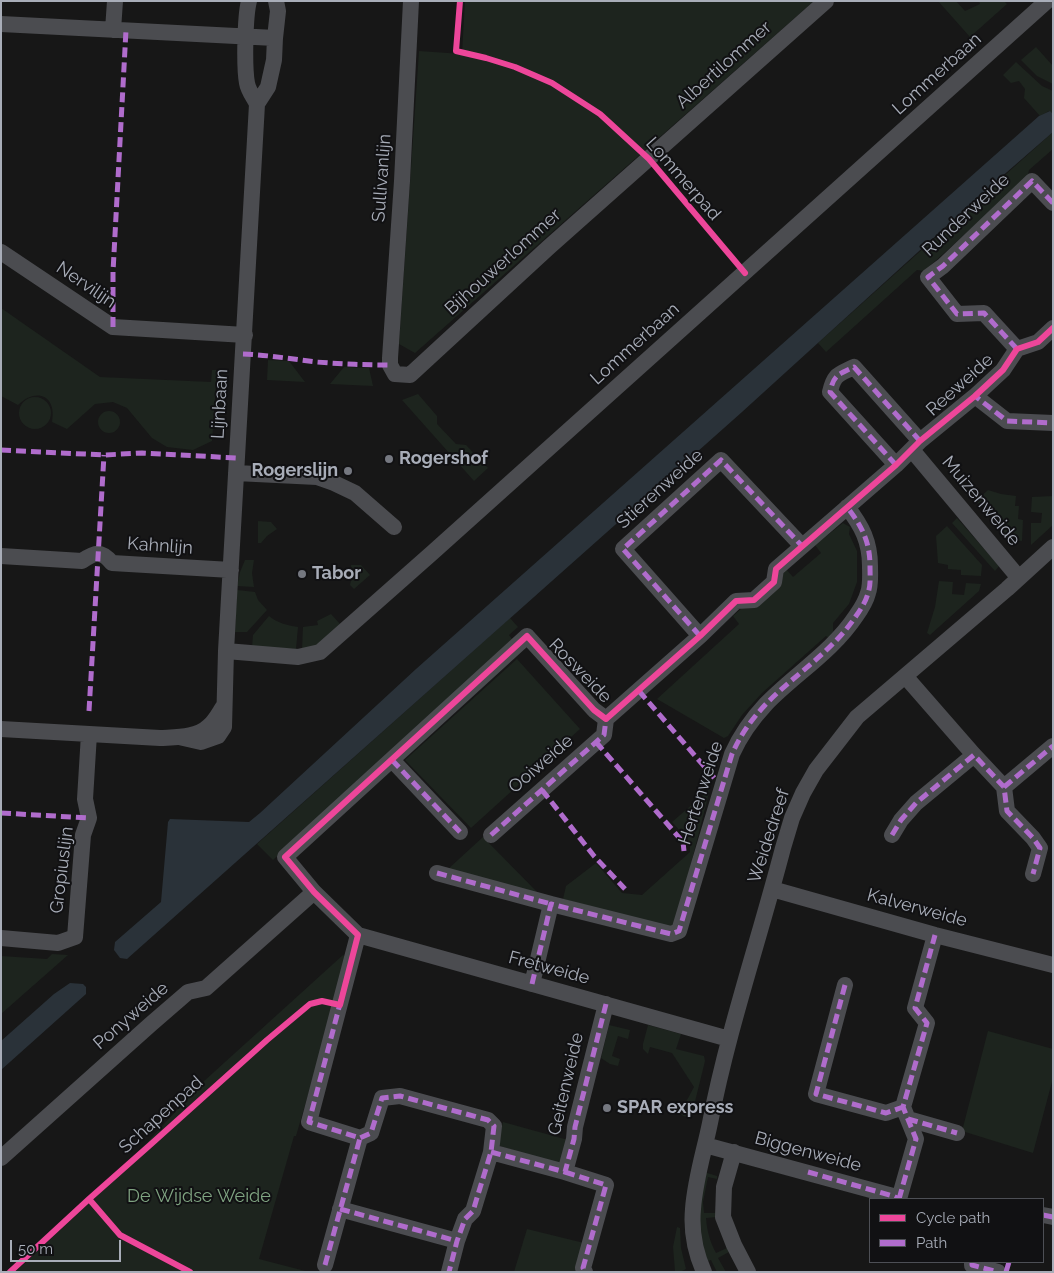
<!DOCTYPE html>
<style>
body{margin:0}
#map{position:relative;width:1054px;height:1273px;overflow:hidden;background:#171717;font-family:Raleway,sans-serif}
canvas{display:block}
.frame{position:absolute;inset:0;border:2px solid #a8adb8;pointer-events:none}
.legend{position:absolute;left:869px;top:1198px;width:175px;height:65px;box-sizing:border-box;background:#111113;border:1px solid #4d4f55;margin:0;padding:6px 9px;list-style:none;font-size:15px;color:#a8adb8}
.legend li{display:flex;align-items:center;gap:10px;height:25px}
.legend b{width:25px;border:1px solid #4d4f55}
.scale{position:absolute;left:10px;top:1240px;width:111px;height:22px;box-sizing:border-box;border:2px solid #a8adb8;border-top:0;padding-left:6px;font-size:15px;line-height:18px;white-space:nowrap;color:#a8adb8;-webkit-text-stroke:4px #111113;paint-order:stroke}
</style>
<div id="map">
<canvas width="1054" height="1273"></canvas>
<div class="frame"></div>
<ul class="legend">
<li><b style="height:6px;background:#ed469a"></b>Cycle path</li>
<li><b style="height:6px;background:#b06ccc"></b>Path</li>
</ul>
<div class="scale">50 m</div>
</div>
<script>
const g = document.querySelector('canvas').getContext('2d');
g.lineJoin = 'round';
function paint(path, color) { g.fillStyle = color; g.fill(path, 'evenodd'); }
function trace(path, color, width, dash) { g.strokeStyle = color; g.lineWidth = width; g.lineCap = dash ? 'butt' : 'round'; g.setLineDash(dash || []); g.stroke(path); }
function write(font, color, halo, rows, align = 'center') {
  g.font = font + ' Raleway,sans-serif'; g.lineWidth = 4; g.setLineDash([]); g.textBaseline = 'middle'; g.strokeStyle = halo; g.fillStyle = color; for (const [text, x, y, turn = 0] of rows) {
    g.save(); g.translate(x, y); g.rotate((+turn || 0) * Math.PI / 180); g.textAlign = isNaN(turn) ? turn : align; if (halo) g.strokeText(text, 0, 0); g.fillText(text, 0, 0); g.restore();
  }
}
const green = new Path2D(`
 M 465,1 L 814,1 L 415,353 L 399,344 L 419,51 L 462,54 Z
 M 938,1 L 956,1 L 965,11 L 980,4 L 979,1 L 1004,1 L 1007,4 L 970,37 Z
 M 1036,47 L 1053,66 L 1053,84 L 1037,76 L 1021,60 Z
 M 1016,62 L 1042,86 L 1053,91 L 1053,114 L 1049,111 L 1040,116 L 1024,98 L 1025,89 L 1019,81 L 1011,83 L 1003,75 Z
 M 1053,132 L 1053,149 L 1029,170 L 1027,179 L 924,271 L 917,270 L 826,352 L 818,343 Z
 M 1,308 L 100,377 L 211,382 L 212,370 L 217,370 L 212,441 L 193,450 L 167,447 L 152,438 L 127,408 L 113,402 L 95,404 L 67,429 L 52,422 C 57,396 37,387 18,405 L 1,396 Z
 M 268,360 L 289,361 L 305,382 L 267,380 Z
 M 344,367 L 369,368 L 373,386 L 330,384 Z
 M 418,394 L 437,416 L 437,424 L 456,444 L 466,445 L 488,468 L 474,481 L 402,400 Z
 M19 413a16 16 0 1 1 32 0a16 16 0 1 1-32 0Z
 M98 422a11 11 0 1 1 22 0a11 11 0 1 1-22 0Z
 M 988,490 L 1001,494 L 1016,496 L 1015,506 L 1019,506 L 1018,519 L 1023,520 L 1022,541 L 1010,540 L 976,501 Z
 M 1053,496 L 1053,525 L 1031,545 L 1031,523 L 1041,523 L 1042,513 L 1031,512 L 1032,497 Z
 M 957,518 L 999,566 L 995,571 L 952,523 Z
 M 258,521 L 271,522 L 277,529 L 267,536 L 261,543 L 258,543 Z
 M 843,523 L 850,527 L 849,534 L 857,551 L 857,582 L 849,604 L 833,623 L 833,636 L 830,639 L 826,636 L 762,693 L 742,715 L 728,736 L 724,738 L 657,699 L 739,624 L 733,616 L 786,569 L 793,577 L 821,553 L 815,545 Z
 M 947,526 L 982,565 L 981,576 L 961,575 L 961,570 L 948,569 L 948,565 L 938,563 L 936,536 Z
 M 245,560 L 254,560 L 252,573 L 254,587 L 237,586 L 240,572 Z
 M 351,565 L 361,565 L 370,575 L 354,589 L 350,585 L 352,576 Z
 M 939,581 L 953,582 L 952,594 L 964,595 L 966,583 L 981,584 L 979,591 L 930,635 L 927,633 L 935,607 Z
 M 237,590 L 255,592 L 258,600 L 267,610 L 247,632 L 235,632 Z
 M 331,614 L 341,625 L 316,647 L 302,649 L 303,627 L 318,625 L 317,621 Z
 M 269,616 C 278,623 286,625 298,627 L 296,649 L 252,647 L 253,635 Z
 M 510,618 L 518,627 L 509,635 L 514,642 L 345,794 L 273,860 L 257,844 Z
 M 517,659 L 580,729 L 471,828 L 405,760 Z
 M 710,789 L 682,899 L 674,925 L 669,928 L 563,899 L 566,886 L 596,863 L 622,893 L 642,895 L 690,852 L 690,842 L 672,822 Z
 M 483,837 L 538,893 L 447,870 Z
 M 52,954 L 68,955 L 1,1014 L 1,956 L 47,959 Z
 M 343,955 L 348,958 L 296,1136 L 294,1136 L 259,1259 L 309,1272 L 15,1272 L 100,1193 L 203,1082 Z
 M 609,1025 L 630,1030 L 628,1039 L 618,1036 L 612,1056 L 620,1059 L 618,1066 L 610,1064 L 601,1058 Z
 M 648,1025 L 681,1034 L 676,1049 L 704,1056 L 705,1061 L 691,1118 L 683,1116 L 680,1113 L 694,1087 L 672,1053 L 650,1047 L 648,1054 L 643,1049 L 643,1044 Z
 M 988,1031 L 1053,1049 L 1053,1078 L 1033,1153 L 962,1131 Z
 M 503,1122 L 568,1140 L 560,1162 L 556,1164 L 500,1146 L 498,1142 Z
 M 704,1172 L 717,1176 L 717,1179 L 708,1177 L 703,1202 L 704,1213 L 717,1213 L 717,1217 L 706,1218 C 707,1231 710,1242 716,1253 L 727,1248 L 729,1252 L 718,1258 L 726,1272 L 717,1272 L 711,1260 L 705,1262 L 696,1214 Z
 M 677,1227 L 680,1228 L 681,1248 L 686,1269 L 680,1272 L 675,1271 L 673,1247 Z
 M 527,1229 L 584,1243 L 579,1272 L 514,1272 Z`);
const water = new Path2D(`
 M 1050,111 L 1053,114 L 1053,132 L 984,192 L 742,412 L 127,959 L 120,958 L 114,950 L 115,942 L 161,902 L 168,822 L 170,819 L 249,822 L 260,813 L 416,669 L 1039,116 Z
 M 70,983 L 83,984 L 86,987 L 86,994 L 1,1070 L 1,1041 L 54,994 Z`);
const minor = new Path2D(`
 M 249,1 C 245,16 244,67 247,83 C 248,90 254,98 257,104
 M 411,1 L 402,181 L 390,358 L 390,365 L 395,374 L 410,375 L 549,247 L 826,1
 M 1,24 L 275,38
 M 113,30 L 115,1
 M 1,252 L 113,327 L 245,335
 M 1017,349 L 984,313 L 957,314 L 928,277 L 943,266 L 1032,181 L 1053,203
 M 975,396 L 1007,421 L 1053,423
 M 912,450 L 1019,578
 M 896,465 L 830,392 C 834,374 838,375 854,367 L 920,441
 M 236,473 L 317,477 L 334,483 L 355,493 L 394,527
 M 1,556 L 82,561 C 95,552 101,550 112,563 L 231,570
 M 700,636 L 623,549 L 721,460 L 802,546
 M 226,651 L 298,657 L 320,652 L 432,553 L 1047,1
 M 905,676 L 974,755 L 1004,787 L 1007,811 L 1033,838 L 1040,848 L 1033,874
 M 1,729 L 160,738 C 176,737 197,738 209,726 C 215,721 219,713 223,707
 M 179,737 L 201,742 L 218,736 L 224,727 L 226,651 L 257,104 L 268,87 L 274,60 L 275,38 L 278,11 L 276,1
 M 392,760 L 460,832
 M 1004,787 L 1053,746
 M 491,835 L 604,735 L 606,719
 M 892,835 L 901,820 L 916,803 L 974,755
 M 437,873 L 551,904
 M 772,889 L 935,935 L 1053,965
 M 358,935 L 309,1122 L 360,1138 L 371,1133 L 382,1098 L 400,1096 L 488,1120 L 494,1126 L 491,1152 L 473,1211 L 465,1219 L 457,1241 L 449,1272
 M 1,938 L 58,943 L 75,937 L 83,835 L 89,818 L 85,799 L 89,734
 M 532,984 L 551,904 L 671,934 L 679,931 L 732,754 C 741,734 751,720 766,704 C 795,674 832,652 856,616 C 861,609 866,601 868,593 C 871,585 870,575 870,566 C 870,542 862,526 847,507
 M 845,985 L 816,1094 L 886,1113 L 903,1107
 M 729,1039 L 358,935 L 314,892 L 285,857 L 527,636 L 594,710 L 606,719 L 700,636 L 736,601 L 754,600 L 774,582 L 776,569 L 896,465 L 920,441 L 975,396 L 1003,370 L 1017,349 L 1038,342 L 1053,328
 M 908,1119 L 957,1133
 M 705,1145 L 893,1196 L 899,1199
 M 491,1152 L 565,1172 L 574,1139 L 575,1127 L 606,1004
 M 734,1152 L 724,1187 L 723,1217 L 734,1245 L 748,1272
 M 1,1158 L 151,1024 L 188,992 L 206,988 L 314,892
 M 565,1172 L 606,1185 L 583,1268 L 585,1272
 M 899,1199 L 916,1139 L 903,1107 L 927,1023 L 915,1008 L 935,935
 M 340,1209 L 457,1241
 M 1043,1215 L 1053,1217
 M 972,1262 L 972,1265 L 998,1272
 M 325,1265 L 360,1138
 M 704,1272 C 695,1252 691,1231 693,1209 C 695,1180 704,1152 710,1123 C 728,1030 759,940 783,848 L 792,818 L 803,793 L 816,770 L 857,717 L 1007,589 L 1053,547`);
const quiet = new Path2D(`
 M 113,327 L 113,272 L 126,30
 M 1017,349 L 984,313 L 957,314 L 928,277 L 943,266 L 1032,181 L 1053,203
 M 243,354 C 268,355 292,359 316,362 C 341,364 365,365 390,365
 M 978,393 L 975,396 L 1007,421 L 1053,423
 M 1,450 L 104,455 L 142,453 L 237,458
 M 896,465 L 830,392 C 834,374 838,375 854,367 L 920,441
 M 700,636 L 623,549 L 721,460 L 802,546
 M 639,691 L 716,780
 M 89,711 L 104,455
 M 596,742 L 683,842 L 684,851
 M 392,760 L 460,832
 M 1004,787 L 1053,746
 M 542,790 L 594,856 L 625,889
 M 1,813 L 89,818
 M 491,835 L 604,735 L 606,719
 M 892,835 L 901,820 L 916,803 L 974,755 L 1004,787 L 1007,811 L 1033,838 L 1040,848 L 1033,874
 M 437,873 L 551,904
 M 532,984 L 551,904 L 671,934 L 679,931 L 732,754 C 741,734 751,720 766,704 C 795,674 832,652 856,616 C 861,609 866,601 868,593 C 871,585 870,575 870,566 C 870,542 862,526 847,507
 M 845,985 L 816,1094 L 886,1113 L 903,1107
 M 341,1000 L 309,1122 L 360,1138 L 371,1133 L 382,1098 L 400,1096 L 488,1120 L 494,1126 L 491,1152 L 473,1211 L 465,1219 L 457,1241 L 449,1272
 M 908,1119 L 957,1133
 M 491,1152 L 565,1172 L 574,1139 L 575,1127 L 606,1004
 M 565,1172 L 606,1185 L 583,1268 L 585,1272
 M 808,1172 L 893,1196 L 899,1199
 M 899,1199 L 916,1139 L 903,1107 L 927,1023 L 915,1008 L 935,935
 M 340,1209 L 457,1241
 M 1043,1215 L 1053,1217
 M 972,1262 L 972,1265 L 998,1272
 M 325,1265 L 360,1138
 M 1006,1272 L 1009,1262`);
const cycleway = new Path2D(`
 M 460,1 L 456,51 L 486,58 L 515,67 L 552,83 L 600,114 L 649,159 L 745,273
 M 89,1199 L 120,1235 L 190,1272
 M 10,1272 L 89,1199 L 150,1145 L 267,1040 L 310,1004 L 322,1001 L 340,1005 L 358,935 L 314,892 L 285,857 L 527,636 L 594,710 L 606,719 L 700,636 L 736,601 L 754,600 L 774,582 L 776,569 L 896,465 L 920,441 L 975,396 L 1003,370 L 1017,349 L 1038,342 L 1053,328`);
const markers = [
 [389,459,5,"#757880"],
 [348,471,5,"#757880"],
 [302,574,5,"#757880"],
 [607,1108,5,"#757880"]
];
const streetNames = [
 ["Albertilommer",724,65,-42],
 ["Lommerbaan",937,74,-42],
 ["Sullivanlijn",382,178,-86],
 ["Lommerpad",683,179,49],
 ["Runderweide",966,215,-43],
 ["Bijhouwerlommer",503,262,-42],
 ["Nervilijn",86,285,34],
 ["Lommerbaan",635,344,-42],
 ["Reeweide",960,385,-42],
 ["Lijnbaan",220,404,-87],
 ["Stierenweide",660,489,-42],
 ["Muizenweide",981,501,50],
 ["Kahnlijn",160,546,4],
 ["Rosweide",580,671,46],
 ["Ooiweide",541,764,-41],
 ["Hertenweide",701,793,-72],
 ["Weidedreef",769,836,-72],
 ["Gropiuslijn",62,870,-83],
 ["Kalverweide",917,908,15],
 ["Fretweide",549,968,15],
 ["Ponyweide",131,1016,-41],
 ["Geitenweide",566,1084,-77],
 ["Schapenpad",161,1115,-42],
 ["Biggenweide",808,1152,15]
];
const poiNames = [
 ["Rogershof",399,459],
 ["Rogerslijn",338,471,"right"],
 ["Tabor",312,574],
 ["SPAR express",617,1108]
];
const parkNames = [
 ["De Wijdse Weide",199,1197]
];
paint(green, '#1d241e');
paint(water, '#2a3239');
trace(minor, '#4b4c50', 16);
trace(quiet, '#b06ccc', 5, [10, 5]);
trace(cycleway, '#ed469a', 6);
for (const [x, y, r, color] of markers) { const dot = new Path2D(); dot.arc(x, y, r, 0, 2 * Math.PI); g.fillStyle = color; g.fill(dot); trace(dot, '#111113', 2); }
write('18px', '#a8adb8', '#111113', streetNames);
write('bold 18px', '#a8adb8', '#111113', poiNames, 'left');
write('18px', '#7fa381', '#111113', parkNames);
</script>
